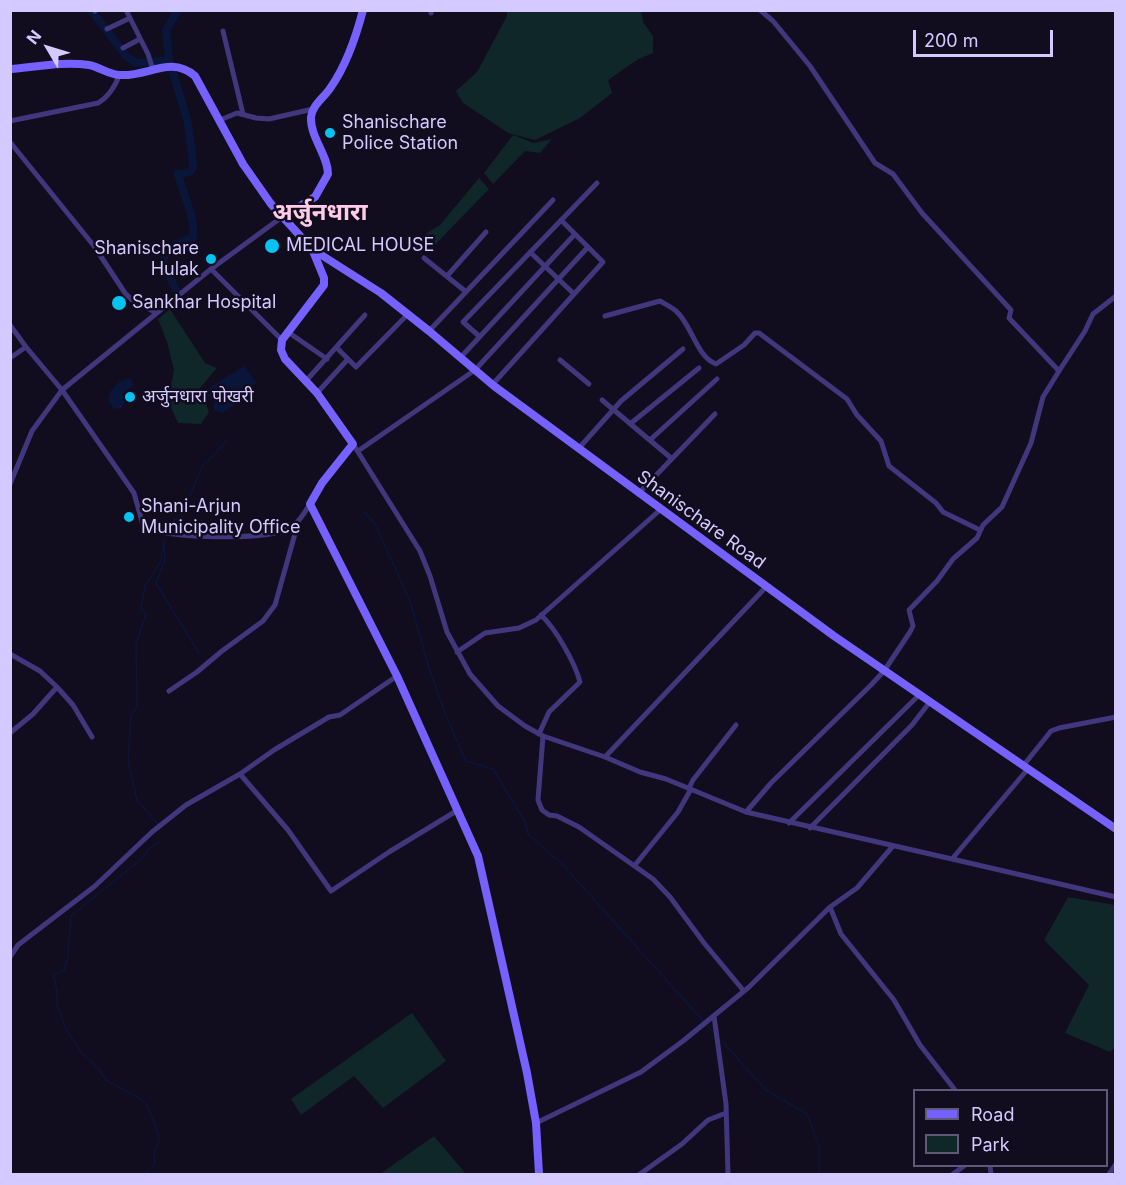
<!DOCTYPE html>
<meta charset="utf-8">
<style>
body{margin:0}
#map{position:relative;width:1126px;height:1185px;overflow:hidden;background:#110c1e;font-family:Inter,sans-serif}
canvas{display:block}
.frame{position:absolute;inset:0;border:12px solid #d5caff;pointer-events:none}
.legend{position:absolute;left:913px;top:1089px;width:195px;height:78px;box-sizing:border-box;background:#110c1e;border:2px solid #5f5878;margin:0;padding:8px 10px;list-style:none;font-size:18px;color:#d5caff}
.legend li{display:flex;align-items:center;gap:12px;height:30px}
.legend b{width:30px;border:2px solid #5f5878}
.north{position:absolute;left:18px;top:18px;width:60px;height:60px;-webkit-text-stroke:4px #110c1e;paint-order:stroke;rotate:308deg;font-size:16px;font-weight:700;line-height:24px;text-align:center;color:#d5caff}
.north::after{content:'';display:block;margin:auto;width:21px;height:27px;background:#d5caff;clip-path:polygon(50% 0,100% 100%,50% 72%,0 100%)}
.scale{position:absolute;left:913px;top:30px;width:140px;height:27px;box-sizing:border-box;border:3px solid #d5caff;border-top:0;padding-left:8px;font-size:18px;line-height:21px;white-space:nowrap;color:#d5caff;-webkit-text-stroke:4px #110c1e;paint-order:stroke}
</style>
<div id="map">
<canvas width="1126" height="1185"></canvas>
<div class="frame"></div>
<ul class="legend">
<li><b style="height:8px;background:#7562fe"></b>Road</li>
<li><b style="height:16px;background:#0f2728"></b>Park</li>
</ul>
<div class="north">N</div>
<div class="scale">200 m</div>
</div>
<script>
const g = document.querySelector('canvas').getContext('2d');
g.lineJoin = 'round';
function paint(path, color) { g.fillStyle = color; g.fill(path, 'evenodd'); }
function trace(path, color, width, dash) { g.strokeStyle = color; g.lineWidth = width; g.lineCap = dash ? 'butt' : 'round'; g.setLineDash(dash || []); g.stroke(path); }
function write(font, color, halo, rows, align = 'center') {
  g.font = font + ' Inter,"Noto Sans Devanagari",sans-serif'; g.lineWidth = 5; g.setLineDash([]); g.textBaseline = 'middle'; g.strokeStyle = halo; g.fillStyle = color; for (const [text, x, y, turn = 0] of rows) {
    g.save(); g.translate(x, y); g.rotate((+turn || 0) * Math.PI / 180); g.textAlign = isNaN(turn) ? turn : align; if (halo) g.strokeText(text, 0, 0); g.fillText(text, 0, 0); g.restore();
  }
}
const green = new Path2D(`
 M 507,11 L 641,11 L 643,22 L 653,36 L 653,53 L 637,60 L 608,80 L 612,93 L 580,118 L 535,140 L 508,133 L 463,103 L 456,91 L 477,72 L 507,16 Z
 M 513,135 L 534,143 L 552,139 L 540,153 L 525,151 L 493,184 L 484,173 Z
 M 479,178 L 489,189 L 426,254 L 417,247 L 427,233 L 440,225 Z
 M 170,309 L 205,363 L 217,368 L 200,388 L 209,412 L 201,424 L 178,423 L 168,401 L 174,370 L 167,342 L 158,319 Z
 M 1068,897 L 1115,905 L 1116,1047 L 1110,1052 L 1065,1033 L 1089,985 L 1044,940 Z
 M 412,1013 L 446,1061 L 383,1108 L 354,1076 L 301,1115 L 291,1099 Z
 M 434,1136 L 466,1174 L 380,1174 Z`);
const water = new Path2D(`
 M 244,366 L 257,383 L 236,395 L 233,406 L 222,413 L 214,410 L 214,402 L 207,395 L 208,389 Z
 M 128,378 L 132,380 L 133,386 L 123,394 L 125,401 L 122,408 L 115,409 L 109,403 C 107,390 117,382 128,378 Z`);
const stream = new Path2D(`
 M 364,511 L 376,526 L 410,601 L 429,668 L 447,718 L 466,761 L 493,769 L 525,822 L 528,834 L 563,865 L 714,1033
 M 162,529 L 162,526 L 181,517 L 202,467 L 227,441
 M 164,543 L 165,560 L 156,583 L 199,653
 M 157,823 L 137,800 L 128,761 L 131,715 L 137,707 L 136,644 L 146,614 L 141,608 L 145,586 L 161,561 L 164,539
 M 720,1039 L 766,1090 L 807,1114 L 819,1146 L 819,1174
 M 144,1174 L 155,1164 L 154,1152 L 160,1139 L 148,1106 L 139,1098 L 106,1080 L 98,1068 L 81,1052 L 67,1031 L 57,1006 L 57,990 L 53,975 L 64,971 L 68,955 L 71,916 L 141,859 L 151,847 L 160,841`);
const river = new Path2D(`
 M 91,10 L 127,57 L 137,63 L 169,60
 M 176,290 L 165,267 L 164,254 L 174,245 L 193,237 C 195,215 183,196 178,174 L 190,172 L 193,167 L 192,152 L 187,119 L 169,60 L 166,30 L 178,10`);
const street = new Path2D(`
 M 126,10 L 148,54 L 153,70
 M 431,10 L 431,13
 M 760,10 L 773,21 L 810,66 L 875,163 L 893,174 L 922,213 L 1011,310 L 1009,318 L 1059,371 L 1085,331 L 1093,314 L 1116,296
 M 95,11 L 96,10
 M 107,29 L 130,18
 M 223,31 L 243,114
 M 123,48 L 140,39
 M 220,120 L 237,113 L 256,118 L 269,119 L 313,109
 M 10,121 L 98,103 C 107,98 116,86 119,75
 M 10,142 L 94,246 L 125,293 L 133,301 L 157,313
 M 530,252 L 573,293
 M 424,258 L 465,291
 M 211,269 L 282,340
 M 447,276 L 486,232
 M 605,316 L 660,301 C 665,304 671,307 676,311 C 692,325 696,356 716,364 L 744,345 L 755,333 L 759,333 L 847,399 L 857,415 L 881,441 L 889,466 L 936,503 L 943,512 L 980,530
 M 10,325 L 26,347 L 62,390 L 134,493 L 143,525 C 149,527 155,530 161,532 C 186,537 268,541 289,528 C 299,523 304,513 310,504
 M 429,331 L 553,200
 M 288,332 L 327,359
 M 479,336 L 463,322 L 597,183
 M 337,348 L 356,367 L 408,314
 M 10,358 L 26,347
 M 460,358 L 575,234
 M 560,360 L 589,384
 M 305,382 L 365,315
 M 492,385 L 603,262 L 561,220
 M 317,393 L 348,359
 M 602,400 L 671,458
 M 630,424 L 699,368
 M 650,440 L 717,379
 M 353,444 L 420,551 L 430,576 L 447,632 L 470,674 L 498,706 L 525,726 L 543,736 L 605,757 L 640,772 L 666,779 L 746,812 L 952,859
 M 579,448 L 621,401 L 683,349
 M 358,451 L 475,370 L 588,247
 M 10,484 L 32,431 L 62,390 L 211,269 L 282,217
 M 638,494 L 715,414
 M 457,652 L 485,633 L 519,628 L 536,620 L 660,510
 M 10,654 L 40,671 L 57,687 L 33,714 L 10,733
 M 57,687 L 73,705 L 92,737
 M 169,691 L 197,672 L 222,651 L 263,621 L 275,605 L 298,523
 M 539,734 L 549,712 L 580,682 C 575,663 556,629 541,615
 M 543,736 L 538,800 L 542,810 L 549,815 L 557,816 L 579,827 L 653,879 L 670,897 L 704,943 L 743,990
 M 605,757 L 766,587
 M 1023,766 L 1051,731 L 1059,728 L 1116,717
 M 1027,770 L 952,859 L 1116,897
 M 240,774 L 288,830 L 331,891 L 389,852 L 458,810
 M 689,788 L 693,780 L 736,725
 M 746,812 L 771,783 L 871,685 L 884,671 L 910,632 L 913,626 L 909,610 L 937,581 L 953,559 L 977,538 L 983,525 L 1002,507 L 1031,443 L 1043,397 L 1059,371
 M 789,823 L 919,695
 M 810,828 L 912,725 L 929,703
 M 635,865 L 678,812 L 691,789
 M 830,907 L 841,934 L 894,1000 L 920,1045 L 955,1090
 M 10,957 L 18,945 L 95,886 L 152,832 L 186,805 L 240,774 L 274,750 L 329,717 L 340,715 L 397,676
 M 714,1016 L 726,1104 L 728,1174
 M 536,1123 L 641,1072 L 683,1041 L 749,987 L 830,907 L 857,888 L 893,846
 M 990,1166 L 991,1174
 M 640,1174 L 682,1144 L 708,1120 L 726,1113
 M 953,1174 L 964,1166
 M 1109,1174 L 1116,1164`);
const secondary = new Path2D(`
 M 10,69 C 36,67 63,61 89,65 C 100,67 109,75 120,75 C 148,77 170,55 195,76 L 243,164 L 271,204 L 312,249 L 381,293 L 429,331 L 494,386 L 834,636 L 1116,829
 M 282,217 L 315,197 L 328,174 C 328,155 310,137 311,117 C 312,105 325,97 331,87 C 347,64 356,37 363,10
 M 313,251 L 324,278 L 324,285 L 282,340 L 281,350 L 285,359 L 317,393 L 353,444 L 322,483 L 310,504 L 397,676 L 478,856 L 527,1073 L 536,1123 L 539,1174`);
const markers = [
 [330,133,6,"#02c3f2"],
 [272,246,8,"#02c3f2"],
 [211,259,6,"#02c3f2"],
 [119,303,8,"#02c3f2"],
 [130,397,6,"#02c3f2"],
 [129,517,6,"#02c3f2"]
];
const poiNames = [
 ["Shanischare",342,123],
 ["Police Station",342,144],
 ["MEDICAL HOUSE",286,246],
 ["Shanischare",199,249,"right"],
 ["Hulak",199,270,"right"],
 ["Sankhar Hospital",132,303],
 ["अर्जुनधारा पोखरी",142,397],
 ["Shani-Arjun",141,507],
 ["Municipality Office",141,528]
];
const streetNames = [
 ["Shanischare Road",701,520,36]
];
const districtNames = [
 ["अर्जुनधारा",320,213]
];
paint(green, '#0f2728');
paint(water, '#09163a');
trace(stream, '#09163a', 1.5);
trace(river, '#09163a', 8);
trace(street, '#41377d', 5);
trace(secondary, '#7562fe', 8);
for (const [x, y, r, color] of markers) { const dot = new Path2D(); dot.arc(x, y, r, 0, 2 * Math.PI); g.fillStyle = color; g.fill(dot); trace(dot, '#110c1e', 2); }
write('18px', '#d5caff', '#110c1e', poiNames, 'left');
write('18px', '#d5caff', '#110c1e', streetNames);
write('bold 24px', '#ffcce7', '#110c1e', districtNames);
</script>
